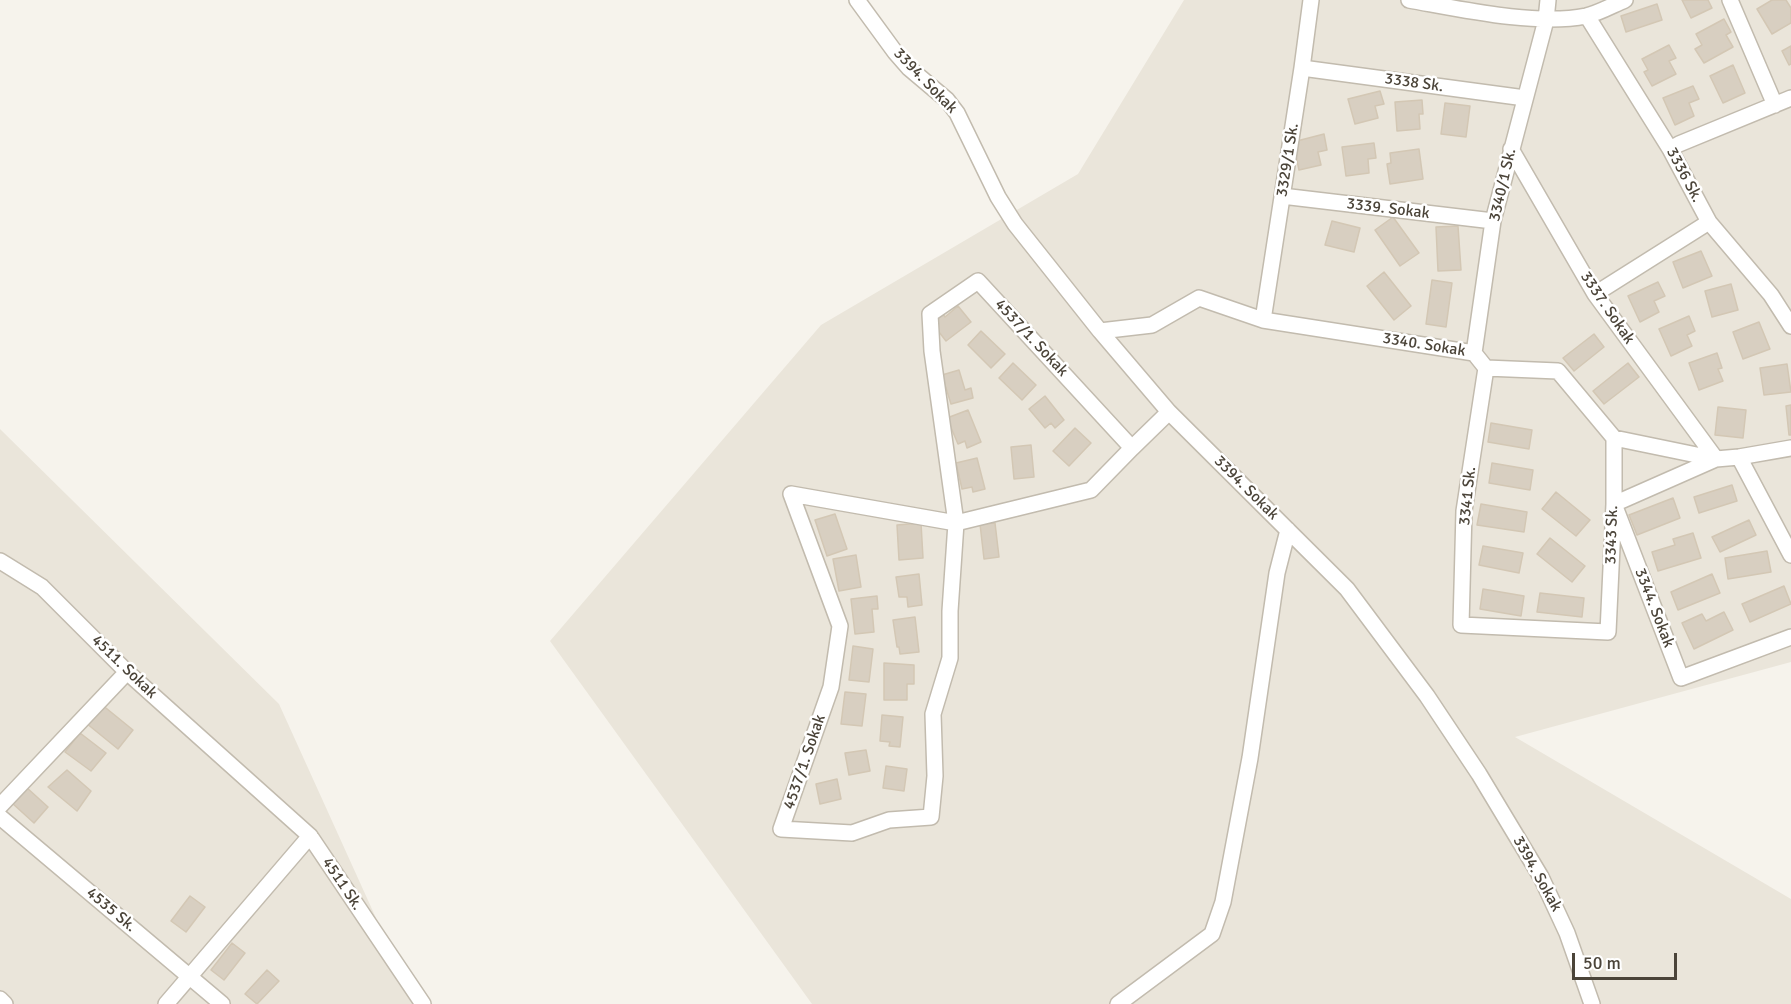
<!DOCTYPE html>
<style>
body{margin:0}
#map{position:relative;width:1791px;height:1004px;overflow:hidden;background:#f6f3ec;font-family:Signika,sans-serif}
canvas{display:block}
.scale{position:absolute;left:1572px;top:953px;width:105px;height:27px;box-sizing:border-box;border:3px solid #4b4439;border-top:0;padding-left:8px;font-size:18px;line-height:21px;white-space:nowrap;color:#4b4439;-webkit-text-stroke:4px #fff;paint-order:stroke}
</style>
<div id="map">
<canvas width="1791" height="1004"></canvas>
<div class="scale">50 m</div>
</div>
<script>
const g = document.querySelector('canvas').getContext('2d');
g.lineJoin = 'round';
function paint(path, color) { g.fillStyle = color; g.fill(path, 'evenodd'); }
function trace(path, color, width, dash) { g.strokeStyle = color; g.lineWidth = width; g.lineCap = dash ? 'butt' : 'round'; g.setLineDash(dash || []); g.stroke(path); }
function write(font, color, halo, rows, align = 'center') {
  g.font = font + ' Signika,sans-serif'; g.lineWidth = 5; g.setLineDash([]); g.textBaseline = 'middle'; g.strokeStyle = halo; g.fillStyle = color; for (const [text, x, y, turn = 0] of rows) {
    g.save(); g.translate(x, y); g.rotate((+turn || 0) * Math.PI / 180); g.textAlign = isNaN(turn) ? turn : align; if (halo) g.strokeText(text, 0, 0); g.fillText(text, 0, 0); g.restore();
  }
}
const residential = new Path2D(`
 M 1184,0 L 1791,0 L 1791,662 L 1515,737 L 1791,899 L 1791,1004 L 812,1004 L 550,641 L 821,325 L 1078,174 Z
 M 0,429 L 279,704 L 415,1004 L 0,1004 Z`);
const building = new Path2D(`
 M 1682,0 L 1708,0 L 1712,8 L 1691,18 Z
 M 1772,0 L 1786,0 L 1791,8 L 1791,23 L 1772,34 L 1757,9 Z
 M 1657,4 L 1662,20 L 1626,32 L 1621,16 Z
 M 1724,19 L 1731,32 L 1726,35 L 1733,47 L 1704,63 L 1695,49 L 1702,45 L 1696,34 Z
 M 1669,45 L 1676,58 L 1669,61 L 1676,74 L 1652,86 L 1644,72 L 1648,70 L 1642,59 Z
 M 1791,46 L 1791,64 L 1789,65 L 1782,51 Z
 M 1733,65 L 1745,93 L 1723,103 L 1710,76 Z
 M 1693,86 L 1699,99 L 1689,103 L 1694,116 L 1675,125 L 1663,98 Z
 M 1380,91 L 1384,104 L 1375,106 L 1378,118 L 1355,124 L 1348,99 Z
 M 1422,100 L 1423,114 L 1419,114 L 1420,129 L 1397,131 L 1395,102 Z
 M 1445,103 L 1470,106 L 1466,137 L 1441,134 Z
 M 1324,134 L 1327,150 L 1318,152 L 1321,165 L 1299,170 L 1293,142 Z
 M 1374,143 L 1376,158 L 1368,159 L 1369,173 L 1346,176 L 1342,147 Z
 M 1419,149 L 1423,179 L 1390,184 L 1387,164 L 1391,163 L 1390,153 Z
 M 1393,217 L 1419,253 L 1400,266 L 1375,230 Z
 M 1332,221 L 1360,228 L 1354,252 L 1325,245 Z
 M 1458,226 L 1461,270 L 1438,271 L 1436,227 Z
 M 1701,251 L 1712,276 L 1683,288 L 1673,262 Z
 M 1384,272 L 1411,306 L 1394,320 L 1367,286 Z
 M 1432,280 L 1452,283 L 1446,327 L 1426,324 Z
 M 1658,282 L 1665,296 L 1654,301 L 1659,312 L 1640,322 L 1628,296 Z
 M 1731,284 L 1738,310 L 1712,317 L 1705,291 Z
 M 958,306 L 971,322 L 946,341 L 932,323 L 943,314 L 945,317 Z
 M 1689,316 L 1695,331 L 1687,335 L 1692,346 L 1671,356 L 1659,329 Z
 M 1759,322 L 1770,349 L 1743,359 L 1733,332 Z
 M 981,331 L 1005,354 L 991,368 L 968,345 Z
 M 1594,334 L 1604,347 L 1574,371 L 1563,358 Z
 M 1717,353 L 1722,368 L 1718,369 L 1723,381 L 1699,390 L 1689,363 Z
 M 1013,363 L 1036,385 L 1022,400 L 999,378 Z
 M 1628,363 L 1639,377 L 1604,404 L 1593,391 Z
 M 1787,364 L 1791,392 L 1764,395 L 1760,368 Z
 M 959,370 L 965,390 L 971,388 L 973,398 L 951,404 L 942,375 Z
 M 1045,396 L 1064,420 L 1055,428 L 1051,423 L 1045,428 L 1029,409 Z
 M 1791,405 L 1791,435 L 1789,435 L 1786,406 Z
 M 1718,407 L 1746,410 L 1743,438 L 1715,435 Z
 M 968,410 L 981,442 L 967,448 L 965,441 L 958,444 L 947,418 Z
 M 1491,423 L 1532,430 L 1529,449 L 1488,442 Z
 M 1075,428 L 1091,443 L 1069,466 L 1053,451 Z
 M 1031,445 L 1034,477 L 1014,479 L 1011,447 Z
 M 977,458 L 985,489 L 973,492 L 972,487 L 962,489 L 956,463 Z
 M 1492,463 L 1533,470 L 1530,490 L 1489,483 Z
 M 1732,485 L 1737,501 L 1699,513 L 1694,497 Z
 M 1556,492 L 1590,520 L 1576,536 L 1542,509 Z
 M 1673,498 L 1680,518 L 1637,535 L 1629,515 Z
 M 1481,504 L 1527,512 L 1524,532 L 1477,525 Z
 M 835,514 L 847,549 L 827,556 L 815,520 Z
 M 1749,520 L 1756,535 L 1720,552 L 1712,537 Z
 M 921,523 L 923,558 L 899,560 L 897,525 Z
 M 995,523 L 999,557 L 984,559 L 980,524 Z
 M 1693,533 L 1701,558 L 1658,571 L 1652,552 L 1675,545 L 1673,539 Z
 M 1550,538 L 1585,566 L 1572,582 L 1537,554 Z
 M 1483,546 L 1523,553 L 1519,573 L 1479,565 Z
 M 1767,551 L 1771,572 L 1728,579 L 1725,558 Z
 M 856,555 L 861,587 L 839,591 L 833,559 Z
 M 919,574 L 922,605 L 908,607 L 907,597 L 899,597 L 896,577 Z
 M 1712,574 L 1720,593 L 1678,610 L 1671,592 Z
 M 1784,586 L 1791,604 L 1750,622 L 1742,604 Z
 M 1483,589 L 1524,596 L 1521,616 L 1480,609 Z
 M 1540,593 L 1584,598 L 1582,617 L 1537,612 Z
 M 877,596 L 878,609 L 872,609 L 874,632 L 855,634 L 851,599 Z
 M 1724,612 L 1733,630 L 1694,649 L 1682,623 L 1702,614 L 1706,621 Z
 M 915,617 L 919,652 L 900,654 L 899,647 L 897,647 L 893,620 Z
 M 853,646 L 873,649 L 869,682 L 849,680 Z
 M 884,663 L 914,665 L 914,684 L 907,684 L 907,700 L 884,700 Z
 M 845,692 L 866,694 L 862,726 L 841,724 Z
 M 101,704 L 133,730 L 118,749 L 86,723 Z
 M 882,715 L 903,717 L 900,747 L 889,746 L 890,742 L 880,741 Z
 M 80,733 L 106,753 L 91,771 L 65,752 Z
 M 866,750 L 870,771 L 849,775 L 845,753 Z
 M 886,766 L 907,769 L 904,791 L 883,788 Z
 M 67,770 L 91,791 L 77,811 L 48,787 Z
 M 837,779 L 841,799 L 820,804 L 816,784 Z
 M 26,787 L 48,807 L 34,823 L 12,803 Z
 M 190,896 L 205,907 L 186,932 L 171,921 Z
 M 232,943 L 245,953 L 224,980 L 211,970 Z
 M 267,970 L 279,981 L 257,1004 L 245,994 Z`);
const minor = new Path2D(`
 M 857,0 L 895,52 L 909,68 L 947,100 L 957,113 L 998,197 L 1015,224 L 1100,331 L 1169,412 L 1347,589 L 1427,696 L 1479,774 L 1541,877 L 1567,933 L 1592,1004
 M 1409,0 C 1460,9 1536,26 1586,16 C 1599,13 1613,5 1625,0
 M 1730,0 L 1775,105
 M 1587,16 L 1670,149 L 1709,222 L 1771,295 L 1791,326
 M 1302,68 L 1525,98
 M 1511,149 L 1595,294 L 1716,459 L 1614,504 L 1681,678 L 1791,637
 M 1670,149 L 1679,144 L 1791,98
 M 1282,196 L 1493,221
 M 1595,294 L 1709,222
 M 1263,320 L 1302,68 L 1311,0
 M 1100,331 L 1152,325 L 1199,298 L 1263,320 L 1474,353 L 1486,368 L 1558,371 L 1614,438 L 1716,459 L 1739,457 L 1791,448
 M 1474,353 L 1493,221 L 1546,20 L 1548,0
 M 1486,368 L 1464,511 L 1461,625 L 1608,632 L 1614,504 L 1614,438
 M 1132,448 L 1169,412
 M 1739,457 L 1791,555
 M 956,523 L 950,611 L 950,658 L 933,714 L 935,776 L 931,817 L 889,820 L 852,833 L 781,829 L 831,687 L 840,626 L 791,494 L 956,523 L 1091,490 L 1132,448 L 978,281 L 930,314 L 932,351 L 956,523
 M 0,561 L 42,587 L 127,672 L 310,836 L 423,1004
 M 0,806 L 127,672
 M 0,817 L 222,1004
 M 0,999 L 5,1004
 M 166,1004 L 310,836
 M 1118,1004 L 1212,934 L 1223,902 L 1250,758 L 1277,573 L 1288,530`);
const streetNames = [
 ["3394. Sokak",925,81,46],
 ["3338 Sk.",1414,83,8],
 ["3329/1 Sk.",1288,160,-81],
 ["3336 Sk.",1684,175,62],
 ["3340/1 Sk.",1503,185,-77],
 ["3339. Sokak",1388,209,7],
 ["3337. Sokak",1607,308,56],
 ["4537/1. Sokak",1031,338,47],
 ["3340. Sokak",1424,345,9],
 ["3394. Sokak",1246,488,45],
 ["3341 Sk.",1468,496,-84],
 ["3343 Sk.",1612,535,-88],
 ["3344. Sokak",1654,608,69],
 ["4511. Sokak",124,667,44],
 ["4537/1. Sokak",805,762,-71],
 ["3394. Sokak",1537,874,61],
 ["4511 Sk.",342,884,56],
 ["4535 Sk.",111,910,40]
];
paint(residential, '#eae5da');
paint(building, '#d8cfc1');
trace(building, '#d3c7b4', 1.5);
trace(minor, '#c2bbae', 18);
trace(minor, '#fff', 15);
write('16px', '#4b4439', '#fff', streetNames);
</script>
